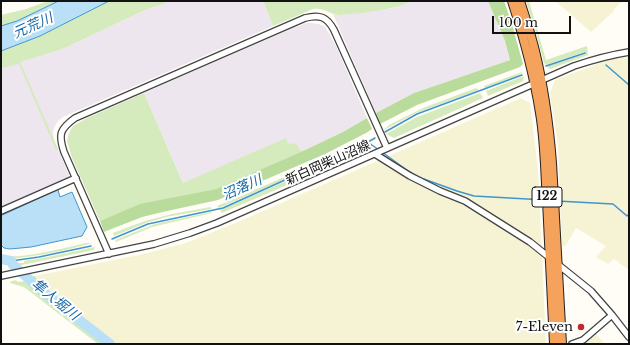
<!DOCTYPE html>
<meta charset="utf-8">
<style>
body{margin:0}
#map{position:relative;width:630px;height:345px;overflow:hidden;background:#fffdf5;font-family:"Libre Baskerville",serif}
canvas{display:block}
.frame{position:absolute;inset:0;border:2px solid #111;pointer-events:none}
.scale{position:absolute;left:492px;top:16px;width:79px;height:18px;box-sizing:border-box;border:2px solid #111;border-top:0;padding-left:5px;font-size:12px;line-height:14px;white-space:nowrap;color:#111;-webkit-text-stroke:3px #fff;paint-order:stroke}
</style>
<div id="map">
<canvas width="630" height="345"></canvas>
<div class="frame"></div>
<div class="scale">100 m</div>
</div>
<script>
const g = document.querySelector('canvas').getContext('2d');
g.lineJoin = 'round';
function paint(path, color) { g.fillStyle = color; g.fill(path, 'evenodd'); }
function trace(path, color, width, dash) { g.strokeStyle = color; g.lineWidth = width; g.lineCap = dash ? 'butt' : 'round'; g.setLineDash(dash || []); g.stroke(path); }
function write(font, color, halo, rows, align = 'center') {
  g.font = font + ' "Libre Baskerville","Noto Sans JP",serif'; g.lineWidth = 4; g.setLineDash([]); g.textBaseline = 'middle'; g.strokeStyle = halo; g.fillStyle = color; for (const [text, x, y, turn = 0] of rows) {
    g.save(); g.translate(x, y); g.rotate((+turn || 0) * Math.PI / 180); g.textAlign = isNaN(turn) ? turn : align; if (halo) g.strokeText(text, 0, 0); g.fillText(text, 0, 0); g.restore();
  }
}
const industrial = new Path2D(`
 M 167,1 L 263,1 L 273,26 L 63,117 L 58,121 L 55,126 L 53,132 L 54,140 L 69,175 L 68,179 L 1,208 L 1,66 L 8,65 L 44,55 L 65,48 L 145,10 L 164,4 Z
 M 413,1 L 488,1 L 505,41 L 510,60 L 414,93 L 376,113 L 333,14 L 339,15 L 375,11 L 394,8 Z
 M 307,23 L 311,23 L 319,24 L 325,27 L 328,32 L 336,46 L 367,118 L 343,132 L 303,151 L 216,189 L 188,194 L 144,93 L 293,28 Z`);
const farmland = new Path2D(`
 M 555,1 L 622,1 L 614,9 L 614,11 L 591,32 Z
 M 629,57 L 629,270 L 614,259 L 608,264 L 596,257 L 606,246 L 576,228 L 565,247 L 562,245 L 558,145 L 550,93 L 555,80 L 608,60 Z
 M 521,98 L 530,103 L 538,170 L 546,344 L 116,344 L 44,289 L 35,276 L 144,254 L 186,243 L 238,222 Z
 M 596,334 L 605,344 L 582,344 Z`);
const green = new Path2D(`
 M 48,1 L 59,1 L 17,21 L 1,26 L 1,15 L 26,9 Z
 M 109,1 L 167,1 L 164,4 L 145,10 L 65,48 L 44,55 L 20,62 L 58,149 L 56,150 L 19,64 L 1,68 L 1,51 L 40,36 Z
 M 263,1 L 413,1 C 390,11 364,13 339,15 C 329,14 323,7 313,9 L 273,26 Z
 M 526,1 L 529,1 L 546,60 L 587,46 L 588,55 L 550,69 L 547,67 L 550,65 L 585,54 L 584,52 L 546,65 L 544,63 L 536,32 Z
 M 522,72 L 522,73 L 515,77 L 485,88 L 484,86 Z
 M 524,76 L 523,81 L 488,96 L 486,91 Z
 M 476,88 L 479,90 L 416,113 L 384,130 L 389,125 L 423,108 Z
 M 144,93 L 183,183 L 286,138 L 288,144 L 291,143 L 299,146 L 298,147 L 300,151 L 302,150 L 303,151 L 216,189 L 140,205 L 100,221 L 72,158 L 67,141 L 68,136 L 70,131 L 73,126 L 87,118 Z
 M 480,93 L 483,98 L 394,138 L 386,134 L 417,117 Z
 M 354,145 L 358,146 L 302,172 L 219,208 L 217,206 L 301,170 Z
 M 359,149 L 359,154 L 222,213 L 220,210 Z
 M 211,207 L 211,209 L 166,217 L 146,223 L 114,236 L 113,233 L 145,221 L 172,214 Z
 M 211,212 L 212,213 L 152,227 L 116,242 L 115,240 L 155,224 Z
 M 86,243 L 93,243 C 71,249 49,254 26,257 C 17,258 9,260 1,258 L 1,255 C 16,261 69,247 86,243 Z
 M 95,247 L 94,250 L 17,266 L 15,263 L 24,263 L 24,261 L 43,258 Z
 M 35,276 L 44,289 L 116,344 L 113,344 C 85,323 55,303 31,277 Z
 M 15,280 L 18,282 L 27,281 L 43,295 L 108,344 L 98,344 L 24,287 L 10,283 L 10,282 Z`);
const forest = new Path2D(`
 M 488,1 L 504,1 L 511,21 L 523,64 L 520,67 L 417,105 L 380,124 L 376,113 L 414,93 L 510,60 L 505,41 Z
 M 367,118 L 372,129 L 366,133 L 325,154 L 218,200 L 167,211 L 142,217 L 104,232 L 100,221 L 140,204 L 216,189 L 303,151 L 343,132 Z`);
const water = new Path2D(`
 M 59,1 L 109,1 L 40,36 L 1,51 L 1,26 L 17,21 Z
 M 58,190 L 60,197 L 72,192 L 87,227 L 82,236 L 31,247 L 10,249 L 4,248 L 1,245 L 1,216 Z`);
const stream = new Path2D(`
 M 606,65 L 629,85
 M 546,66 L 585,53
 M 385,132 L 417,114 L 522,75
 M 369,143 L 379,150
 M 382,152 L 408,171 L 421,178 L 457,191 L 474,196 L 545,200
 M 557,201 L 613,204 L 627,216 L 629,214
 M 112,239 L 148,224 L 223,208 L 347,152 L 368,142 L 375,138
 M 11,261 L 39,257 L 91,246`);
const river = new Path2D(`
 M 1,259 L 11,261 L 13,265 L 47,295 L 110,344`);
const minor = new Path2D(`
 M 375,154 L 410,176 L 440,191 L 465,201 L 530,242 L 591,291 L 612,315 L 629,337
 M 1,211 L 76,178
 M 109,254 L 64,152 C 58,134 60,129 75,118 L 305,18 C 320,14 327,17 334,30 L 387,148
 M 1,276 L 154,244 L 190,233 L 217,223 L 574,66 C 592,60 610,55 629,52
 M 572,344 L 583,340 L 612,315`);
const highway = new Path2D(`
 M 512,1 C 524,38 534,75 540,113 C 545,142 545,172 547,201 C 549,249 552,296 554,344
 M 520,1 C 525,17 531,34 535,51 C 544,88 549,125 552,163 L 562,344`);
const markers = [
 [581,327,4,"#c4262e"]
];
const shields = [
 [547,197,30]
];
const shieldNames = [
 ["122",547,197]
];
const streetNames = [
 ["新白岡柴山沼線",328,163,-24]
];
const poiNames = [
 ["7-Eleven",573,327]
];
const waterNames = [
 ["元荒川",33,26,-24],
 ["沼落川",242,188,-24],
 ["隼人堀川",55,300,39]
];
paint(industrial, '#eee6ef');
paint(farmland, '#f6f3d4');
paint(green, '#d5ebbd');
paint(forest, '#b9dc9c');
paint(water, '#b9e0f7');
trace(water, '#3f96cf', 1);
trace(stream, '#3f96cf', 1.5);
trace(river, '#b9e0f7', 10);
trace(minor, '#444', 8);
trace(highway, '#222', 10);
trace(minor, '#fff', 5.5);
trace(highway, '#f5a25d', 8);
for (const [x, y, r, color] of markers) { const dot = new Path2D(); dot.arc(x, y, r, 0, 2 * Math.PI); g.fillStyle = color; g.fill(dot); trace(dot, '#fff', 1.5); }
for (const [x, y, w] of shields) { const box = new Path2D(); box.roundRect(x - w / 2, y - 10, w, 20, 3); g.fillStyle = '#fff'; g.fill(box); trace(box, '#111', 1); }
write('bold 12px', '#111', null, shieldNames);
write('13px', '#111', '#fff', streetNames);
write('13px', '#111', '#fff', poiNames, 'right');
write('italic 14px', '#1768a6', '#fff', waterNames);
</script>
